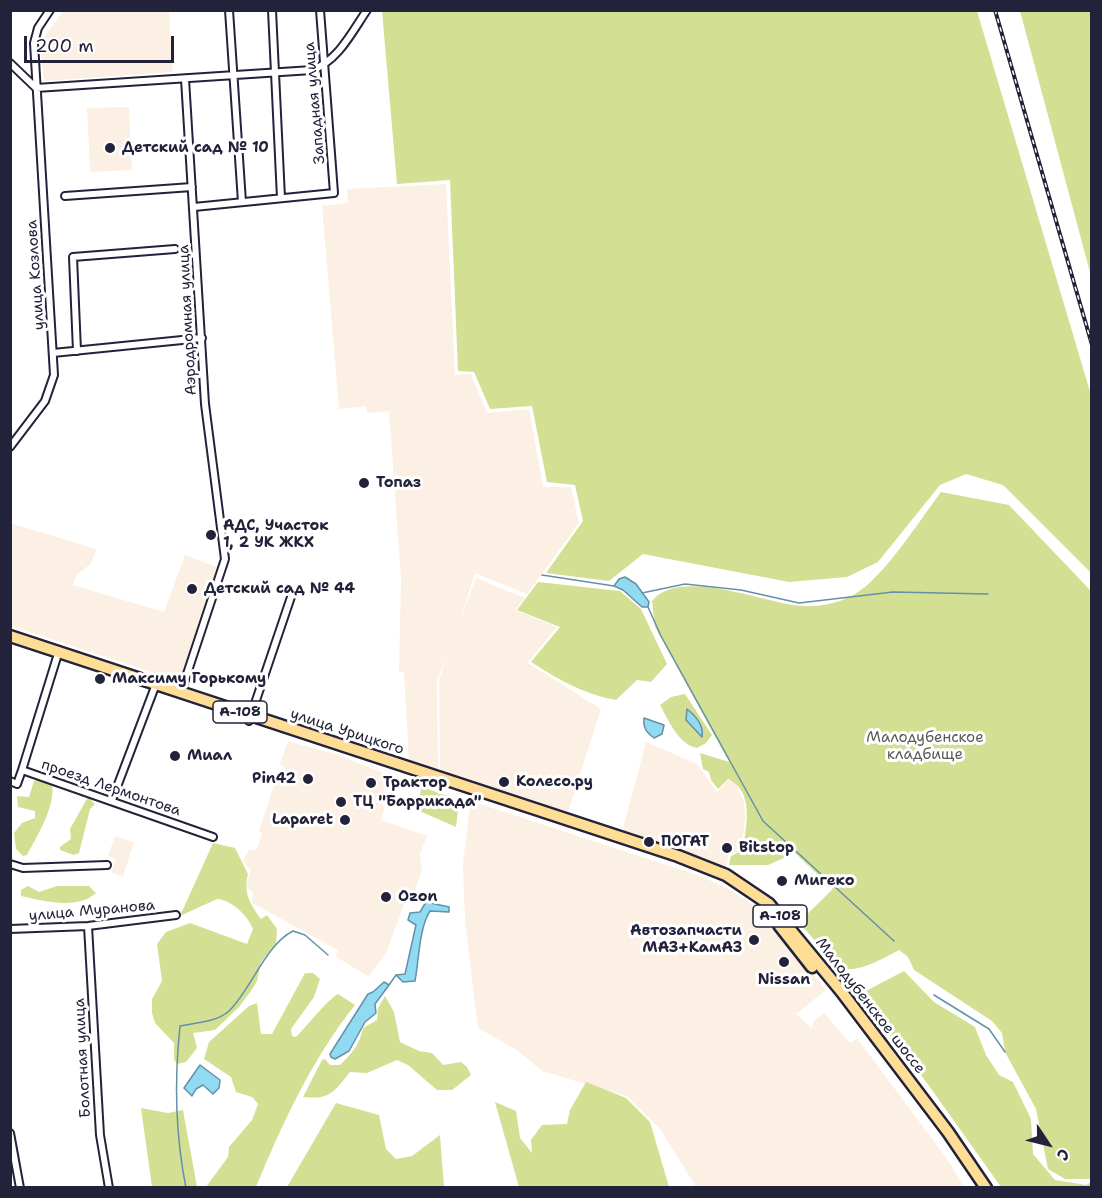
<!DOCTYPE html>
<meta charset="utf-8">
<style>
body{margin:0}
#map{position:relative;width:1102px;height:1198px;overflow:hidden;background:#fff;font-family:"Shantell Sans",sans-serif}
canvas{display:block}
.frame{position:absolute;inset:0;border:12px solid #22223b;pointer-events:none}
.north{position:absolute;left:1018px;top:1114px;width:60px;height:60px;-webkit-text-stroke:4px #fff;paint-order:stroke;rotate:125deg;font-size:16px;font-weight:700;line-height:24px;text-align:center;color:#22223b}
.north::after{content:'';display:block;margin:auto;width:21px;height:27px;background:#22223b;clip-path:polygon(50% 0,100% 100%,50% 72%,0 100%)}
.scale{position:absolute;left:24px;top:36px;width:150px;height:27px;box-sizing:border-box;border:3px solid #22223b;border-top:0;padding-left:8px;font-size:18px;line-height:21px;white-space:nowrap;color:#22223b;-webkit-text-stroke:4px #fff;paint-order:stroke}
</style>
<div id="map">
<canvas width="1102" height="1198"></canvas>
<div class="frame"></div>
<div class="north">С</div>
<div class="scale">200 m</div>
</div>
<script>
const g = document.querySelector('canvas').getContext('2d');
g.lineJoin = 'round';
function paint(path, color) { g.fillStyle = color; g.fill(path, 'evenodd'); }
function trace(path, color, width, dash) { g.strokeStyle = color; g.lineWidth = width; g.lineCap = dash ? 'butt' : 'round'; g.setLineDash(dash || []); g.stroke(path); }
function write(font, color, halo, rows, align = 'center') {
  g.font = font + ' "Shantell Sans",sans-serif'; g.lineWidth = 6; g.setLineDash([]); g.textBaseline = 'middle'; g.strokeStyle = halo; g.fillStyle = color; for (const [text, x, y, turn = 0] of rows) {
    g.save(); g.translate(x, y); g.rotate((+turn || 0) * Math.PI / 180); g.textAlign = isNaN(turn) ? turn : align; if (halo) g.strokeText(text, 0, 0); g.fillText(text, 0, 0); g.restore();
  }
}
const built = new Path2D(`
 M 63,11 L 169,11 L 173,72 L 44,81 L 40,43 Z
 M 129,107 L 132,170 L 90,172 L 87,108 Z
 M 446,184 L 455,375 L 471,374 L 487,413 L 529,409 L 543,487 L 571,487 L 579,523 L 527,594 L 475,573 L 459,623 L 476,578 L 525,598 L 515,610 L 557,627 L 528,663 L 601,709 L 568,812 L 440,774 L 439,680 L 447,656 L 437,680 L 438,769 L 409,762 L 404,672 L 399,672 L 401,579 L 389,411 L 367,413 L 366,406 L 339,409 L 322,206 L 348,203 L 347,189 Z
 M 10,523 L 96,549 L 91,564 L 77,574 L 73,585 L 164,612 L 185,555 L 217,567 L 182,682 L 11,626 Z
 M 288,741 L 338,755 L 389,775 L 380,803 L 385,807 L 381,820 L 427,836 L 420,854 L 422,869 L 414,894 L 408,893 L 387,951 L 369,977 L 335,956 L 338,951 L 327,944 L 252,903 L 253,893 L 246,886 L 251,871 L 243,861 L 246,854 L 250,850 L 256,850 L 258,846 L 262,833 L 259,831 L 278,773 L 283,775 L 285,768 L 280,764 Z
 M 646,742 L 697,764 L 717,792 L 728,780 L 736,784 L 744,802 L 745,818 L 741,851 L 729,854 L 726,869 L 622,832 Z
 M 474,802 L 700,876 L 729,889 L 749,902 L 770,921 L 826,990 L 796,1014 L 812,1029 L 813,1022 L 824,1013 L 850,1043 L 857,1038 L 950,1163 L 964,1187 L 696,1187 L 660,1129 L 626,1096 L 542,1071 L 517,1050 L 478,1028 L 465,921 L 463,864 L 470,805 Z
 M 115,836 L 134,842 L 123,876 L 111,873 L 116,859 L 108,856 Z`);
const green = new Path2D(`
 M 382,11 L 977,11 L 1091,395 L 1091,573 L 1003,485 L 966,474 L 940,485 L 878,562 L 847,577 L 789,582 L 643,554 L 609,581 L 546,573 L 583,521 L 575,485 L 547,482 L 532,406 L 490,409 L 474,372 L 458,371 L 450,180 L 397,184 Z
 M 1020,11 L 1091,11 L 1091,276 Z
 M 941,492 L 1009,505 L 1091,591 L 1091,1179 L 1065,1179 L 1048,1169 L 1036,1109 L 1005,1052 L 1002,1033 L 992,1021 L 914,970 L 908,957 L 899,950 C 882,959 856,975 837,967 L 799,922 L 833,889 L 795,853 L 768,865 L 729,865 L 731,856 L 743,850 C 746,826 755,792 728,779 L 718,789 L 711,780 L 709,772 L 703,769 L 700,753 L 729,762 L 655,627 L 652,601 C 680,566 766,604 802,606 C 820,607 840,603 855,594 C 884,577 920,520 941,492 Z
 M 538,582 L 620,591 L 641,609 L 667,664 L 651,682 L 637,680 L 616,700 C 583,694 559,680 531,662 L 560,627 L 517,610 Z
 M 685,694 L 712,735 L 706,743 L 697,748 C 678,744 669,721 660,705 L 671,697 Z
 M 39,779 L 52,784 C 56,806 37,836 27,855 L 23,856 L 16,849 L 14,833 L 22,823 L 35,818 L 35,811 L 18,807 L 17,796 L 29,797 L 34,781 Z
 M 419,786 L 459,800 L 456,827 L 415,809 L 421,791 Z
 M 88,797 L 95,804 L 90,809 L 79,853 L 74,855 L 60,850 L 60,847 L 71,839 L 70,829 Z
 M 213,843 L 235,848 L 248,874 C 243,892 250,904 261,919 L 267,915 L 277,929 L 276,943 L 261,962 L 257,981 L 251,991 L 239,1007 L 215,1030 L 193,1033 L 197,1048 L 186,1062 L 177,1064 L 174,1059 L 174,1043 L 155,1023 L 152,1013 L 152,999 L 162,981 L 157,944 L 166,932 L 190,923 L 247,944 L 253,929 C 248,916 232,900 217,899 L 180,916 Z
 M 28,886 L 39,892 L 57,886 L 89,886 L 96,893 C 77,910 44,901 21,896 L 21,890 Z
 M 904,971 L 934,1002 L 975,1027 L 986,1055 L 999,1075 L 1013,1082 L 1031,1119 L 1033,1154 L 1055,1180 L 1086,1185 L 1091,1182 L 1091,1187 L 1001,1187 L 927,1083 L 858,995 Z
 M 305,973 L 313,973 L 320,979 L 314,997 L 291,1029 L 292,1036 L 296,1037 C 308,1025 327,1000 338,994 L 355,1005 C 312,1059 282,1124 256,1187 L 206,1187 L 228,1157 L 229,1147 L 252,1120 L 258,1104 L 252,1097 L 236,1092 L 231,1077 L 204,1059 L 209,1042 L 249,1006 L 257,1003 L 261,1034 L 272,1034 Z
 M 385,996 L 394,1012 L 400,1042 L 419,1051 L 432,1053 L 443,1065 L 461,1062 L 467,1067 L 471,1075 L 452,1090 L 437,1090 L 408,1065 L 397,1060 L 367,1073 L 350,1072 C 334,1092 330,1100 303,1097 L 322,1060 L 325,1059 L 330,1065 L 340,1065 C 352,1053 359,1046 363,1028 L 377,1020 L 378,1008 Z
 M 586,1082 L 626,1098 L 650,1122 L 669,1187 L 519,1187 L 495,1102 L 516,1111 L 520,1138 L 532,1153 L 531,1140 L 542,1125 L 567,1124 L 570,1110 Z
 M 336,1103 L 379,1115 L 386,1149 L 396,1159 L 412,1156 L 440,1135 L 444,1187 L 287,1187 Z
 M 141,1108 L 168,1113 L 183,1110 L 197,1187 L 152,1187 Z`);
const water = new Path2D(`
 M 625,577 L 636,584 L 649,602 L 648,607 L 642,607 L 623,590 L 614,586 L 619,579 Z
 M 687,709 C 696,716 704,725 702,737 L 686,720 Z
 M 644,718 L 664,725 L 662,734 L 654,738 C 646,732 643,728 644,718 Z
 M 426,902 L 449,907 L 449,912 L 430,911 C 419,928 419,960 415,981 L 403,982 L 396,975 L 405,974 L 416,925 L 408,920 L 410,913 L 420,912 Z
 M 384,982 L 389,985 L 375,1004 L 376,1013 L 365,1022 L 349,1051 L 335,1059 L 331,1057 L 330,1054 L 368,994 L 373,992 Z
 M 200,1065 L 220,1080 L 219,1088 L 213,1094 L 203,1085 L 196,1089 L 192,1096 L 184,1088 Z`);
const stream = new Path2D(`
 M 542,575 L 614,586
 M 642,593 L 685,584 L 741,590 L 799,603 L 893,592 L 988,594
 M 648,607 L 661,636 L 763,821 L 894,941
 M 389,985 L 396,975
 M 934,995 L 989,1029 L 1005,1052
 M 186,1188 C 175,1133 174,1082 180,1026 C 195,1023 217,1022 229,1011 C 251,990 265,945 293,931 L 305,935 L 328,955`);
const minor = new Path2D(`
 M 229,10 L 242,202
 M 272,10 L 281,198
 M 10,63 L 35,87
 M 36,88 L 312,70 C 338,61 352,32 367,10
 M 65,196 L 192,187
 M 194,207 L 334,193 L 320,10
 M 77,351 L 73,257 L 175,249
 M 53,353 L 202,338
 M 10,447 L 45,401 L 54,375 L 34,43 L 38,28 L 50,10
 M 181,692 L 225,559 L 205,404 L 185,79
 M 249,721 L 291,597
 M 22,770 L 213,837
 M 10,781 L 17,784 L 22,770 L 57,657
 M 112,800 L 156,684
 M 10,864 L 23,868 L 107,865
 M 88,926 L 100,1135 L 109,1188
 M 10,929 L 88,926 L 176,915
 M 10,1133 L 20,1188`);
const trunk = new Path2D(`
 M 10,636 L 678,856 L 726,875 L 769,904 L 841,991 L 948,1132 L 986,1188
 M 779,925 L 812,967`);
const rail = new Path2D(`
 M 995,10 L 1092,345`);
const markers = [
 [110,148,6,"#22223b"],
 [364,483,6,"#22223b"],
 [211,535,6,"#22223b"],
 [192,589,6,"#22223b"],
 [100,679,6,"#22223b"],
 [175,756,6,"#22223b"],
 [308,779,6,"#22223b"],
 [504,782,6,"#22223b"],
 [371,783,6,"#22223b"],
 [341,802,6,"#22223b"],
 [345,820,6,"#22223b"],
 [649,842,6,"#22223b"],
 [727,848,6,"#22223b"],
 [782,881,6,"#22223b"],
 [386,897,6,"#22223b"],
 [754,940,6,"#22223b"],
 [784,962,6,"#22223b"]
];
const shields = [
 [240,712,54],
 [780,916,54]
];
const shieldNames = [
 ["А-108",240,712],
 ["А-108",780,916]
];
const streetNames = [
 ["Западная улица",315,103,-95],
 ["улица Козлова",36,275,-94],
 ["Аэродромная улица",188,320,-93],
 ["улица Урицкого",347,732,18],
 ["проезд Лермонтова",111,788,19],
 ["улица Муранова",92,911,-5],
 ["Малодубенское шоссе",870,1006,52],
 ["Болотная улица",83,1058,-93]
];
const poiNames = [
 ["Детский сад № 10",122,148],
 ["Топаз",376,483],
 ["АДС, Участок",223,526],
 ["1, 2 УК ЖКХ",223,543],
 ["Детский сад № 44",204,589],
 ["Максиму Горькому",112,679],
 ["Миал",187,756],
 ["Pin42",296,779,"right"],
 ["Колесо.ру",516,782],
 ["Трактор",383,783],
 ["ТЦ \"Баррикада\"",353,802],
 ["Laparet",333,820,"right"],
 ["ПОГАТ",661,842],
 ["Bitstop",739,848],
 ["Мигеко",794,881],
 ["Ozon",398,897],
 ["Автозапчасти",742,931,"right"],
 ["МАЗ+КамАЗ",742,948,"right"],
 ["Nissan",784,980,"center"]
];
const parkNames = [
 ["Малодубенское",925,738],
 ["кладбище",925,755]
];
paint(built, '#fbf0e3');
paint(green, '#d3df92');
paint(water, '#90dbf1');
trace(water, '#6491a8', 1.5);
trace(stream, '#6491a8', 1.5);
trace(minor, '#22223b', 10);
trace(trunk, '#22223b', 15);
trace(minor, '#fff', 6);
trace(trunk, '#fedd96', 10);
trace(rail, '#22223b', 4);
trace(rail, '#fff', 1.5, [4.5]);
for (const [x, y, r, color] of markers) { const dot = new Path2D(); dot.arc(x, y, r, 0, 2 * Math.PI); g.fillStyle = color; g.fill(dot); trace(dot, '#fff', 2); }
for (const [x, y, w] of shields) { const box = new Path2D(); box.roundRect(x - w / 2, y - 11, w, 22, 4.5); g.fillStyle = '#fff'; g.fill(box); trace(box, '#22223b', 1.5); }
write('bold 14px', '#22223b', null, shieldNames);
write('15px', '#22223b', '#fff', streetNames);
write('bold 15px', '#22223b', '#fff', poiNames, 'left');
write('15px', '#575b55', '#fff', parkNames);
</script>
